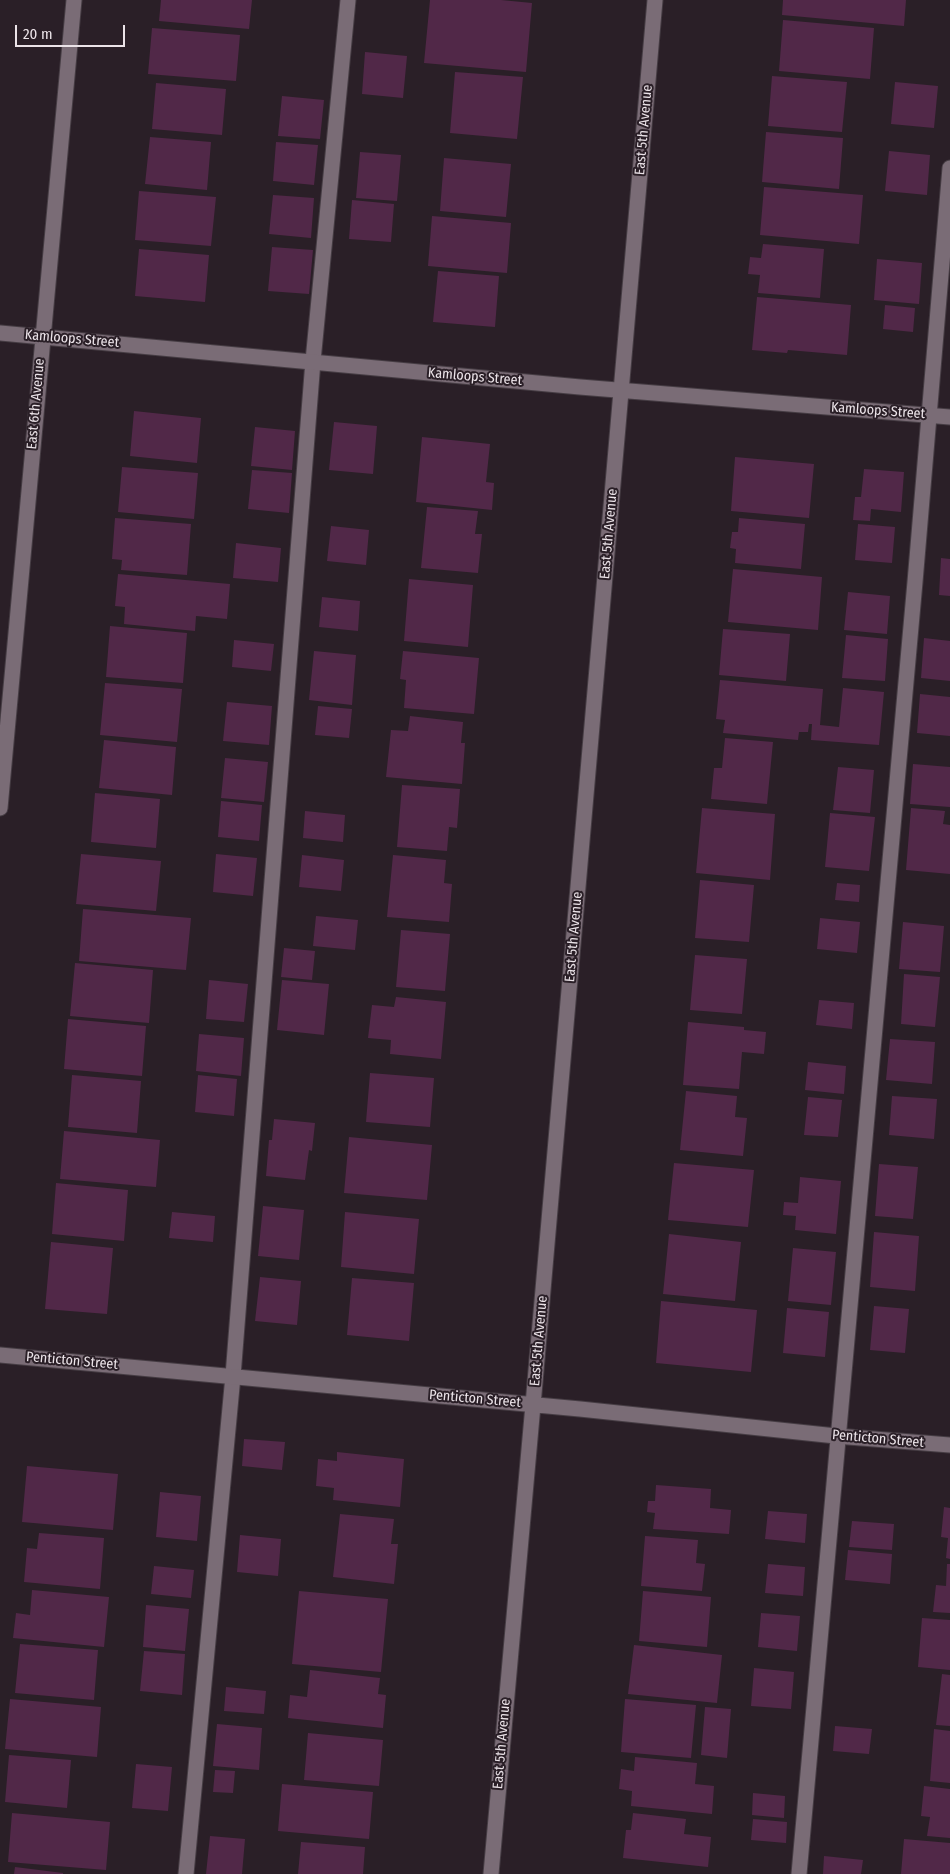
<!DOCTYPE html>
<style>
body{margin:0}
#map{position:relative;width:950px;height:1874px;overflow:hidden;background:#2a1f27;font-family:"Fira Sans Condensed",sans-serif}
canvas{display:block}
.scale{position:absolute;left:15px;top:25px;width:110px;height:22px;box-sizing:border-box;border:2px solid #ebe3e8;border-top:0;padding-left:6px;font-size:15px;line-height:18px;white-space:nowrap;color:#ebe3e8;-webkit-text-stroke:4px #2a1f27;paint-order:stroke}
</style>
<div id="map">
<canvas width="950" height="1874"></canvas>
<div class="scale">20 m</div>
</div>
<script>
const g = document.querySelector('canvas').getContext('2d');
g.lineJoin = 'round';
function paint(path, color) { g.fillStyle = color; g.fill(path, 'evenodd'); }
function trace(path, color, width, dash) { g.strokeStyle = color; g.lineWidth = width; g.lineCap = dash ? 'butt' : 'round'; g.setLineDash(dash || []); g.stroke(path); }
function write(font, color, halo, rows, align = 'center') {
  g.font = font + ' "Fira Sans Condensed",sans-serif'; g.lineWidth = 4; g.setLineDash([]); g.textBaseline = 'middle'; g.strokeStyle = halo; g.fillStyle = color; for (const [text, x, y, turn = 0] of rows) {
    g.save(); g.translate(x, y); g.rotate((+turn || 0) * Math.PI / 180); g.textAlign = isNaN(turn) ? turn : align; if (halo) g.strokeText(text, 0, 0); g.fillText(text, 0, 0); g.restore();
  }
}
const building = new Path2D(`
 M 161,0 L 252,0 L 249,29 L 159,21 Z
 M 430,0 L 501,0 L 532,3 L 526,72 L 424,63 Z
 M 783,0 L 906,0 L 904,26 L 782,15 Z
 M 783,20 L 874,28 L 870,79 L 779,71 Z
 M 152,28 L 240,35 L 236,81 L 148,74 Z
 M 365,52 L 407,56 L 403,98 L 362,94 Z
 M 455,72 L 523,77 L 517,139 L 450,133 Z
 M 772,76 L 847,82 L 842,132 L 768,126 Z
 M 895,82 L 938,86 L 934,128 L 891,124 Z
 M 156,83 L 226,89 L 222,135 L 152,129 Z
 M 282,96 L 324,100 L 320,139 L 278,136 Z
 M 766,132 L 843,138 L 839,189 L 762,182 Z
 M 150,137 L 211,142 L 207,190 L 145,184 Z
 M 276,142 L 318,145 L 314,185 L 273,181 Z
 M 889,151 L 930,155 L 927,195 L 885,191 Z
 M 360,152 L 401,155 L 397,201 L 356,198 Z
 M 444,158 L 511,164 L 506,217 L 440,211 Z
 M 764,187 L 863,195 L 859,244 L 760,235 Z
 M 139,191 L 216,197 L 211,246 L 135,240 Z
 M 273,195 L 314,198 L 311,238 L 269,234 Z
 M 352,200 L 394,204 L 391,242 L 349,239 Z
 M 432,216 L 511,223 L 507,273 L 428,266 Z
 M 763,244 L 824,249 L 820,298 L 758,293 L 760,275 L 748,274 L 750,257 L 761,258 Z
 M 272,247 L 313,250 L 309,294 L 268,291 Z
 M 139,249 L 209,255 L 205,302 L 135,296 Z
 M 877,259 L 922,263 L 919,304 L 874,300 Z
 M 438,271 L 499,276 L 495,327 L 433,322 Z
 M 757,297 L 851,305 L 847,355 L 788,350 L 787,353 L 752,350 Z
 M 885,305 L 915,308 L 913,332 L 883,329 Z
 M 134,411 L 201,418 L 197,463 L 130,456 Z
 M 334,422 L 377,426 L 373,474 L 329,470 Z
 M 255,427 L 295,431 L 292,470 L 251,466 Z
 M 422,437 L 490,444 L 486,482 L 494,483 L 492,510 L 416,502 Z
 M 735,457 L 814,464 L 809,518 L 731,511 Z
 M 122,467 L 198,473 L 194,519 L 118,512 Z
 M 864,469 L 904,472 L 901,512 L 871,509 L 870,521 L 853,520 L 855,497 L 861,497 Z
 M 252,470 L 292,473 L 289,513 L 248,509 Z
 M 427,507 L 478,511 L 475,534 L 482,534 L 478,573 L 421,568 Z
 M 115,518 L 191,524 L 187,575 L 121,570 L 122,560 L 112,559 Z
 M 739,518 L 805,524 L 801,569 L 735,563 L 736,549 L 730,548 L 732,532 L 738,532 Z
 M 858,524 L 895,527 L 892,563 L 855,560 Z
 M 331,526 L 369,530 L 366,565 L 327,561 Z
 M 236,543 L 281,548 L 278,582 L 233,578 Z
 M 941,558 L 950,559 L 950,596 L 939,595 Z
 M 733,569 L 822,577 L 818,630 L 728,622 Z
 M 118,574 L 230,584 L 227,619 L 196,616 L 195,631 L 124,624 L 125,607 L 115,606 Z
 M 409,579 L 473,585 L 468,647 L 404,641 Z
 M 848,592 L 890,596 L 887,634 L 844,630 Z
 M 322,597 L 360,601 L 358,631 L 319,627 Z
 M 110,626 L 187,633 L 183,683 L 106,677 Z
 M 723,629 L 790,634 L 786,681 L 719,675 Z
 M 846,635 L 888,639 L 885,681 L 842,678 Z
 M 924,638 L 950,641 L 950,681 L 921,678 Z
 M 234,640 L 274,644 L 271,671 L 232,667 Z
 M 314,651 L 356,655 L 352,705 L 309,700 Z
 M 403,651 L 479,658 L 474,714 L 404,708 L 406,680 L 400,679 Z
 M 720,680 L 823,689 L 820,725 L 839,727 L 843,688 L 884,692 L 879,745 L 811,740 L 812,724 L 809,724 L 808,732 L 799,732 L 798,740 L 723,733 L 725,720 L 716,719 Z
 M 105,683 L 182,689 L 177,742 L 100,735 Z
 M 920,694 L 950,697 L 950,736 L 917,733 Z
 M 227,702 L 272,706 L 269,745 L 223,741 Z
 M 318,706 L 352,709 L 349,738 L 315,735 Z
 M 410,716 L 463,722 L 461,743 L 465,743 L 462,784 L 386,777 L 391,730 L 408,731 Z
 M 725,738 L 773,742 L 767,804 L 711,799 L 714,768 L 722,768 Z
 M 104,740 L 176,747 L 172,795 L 99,788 Z
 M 225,758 L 268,762 L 264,802 L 221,798 Z
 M 913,764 L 950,767 L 950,807 L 910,804 Z
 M 838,767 L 874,770 L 870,813 L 833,810 Z
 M 402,785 L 460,789 L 457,828 L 449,827 L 447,851 L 397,847 Z
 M 95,793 L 160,799 L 156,848 L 91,842 Z
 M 221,801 L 262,805 L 259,841 L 218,837 Z
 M 702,808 L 775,814 L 770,880 L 696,873 Z
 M 911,808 L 945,811 L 943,824 L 950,825 L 950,874 L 906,870 Z
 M 305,811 L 345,815 L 343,842 L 303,838 Z
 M 830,813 L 875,817 L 869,871 L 825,867 Z
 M 81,854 L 161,861 L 156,911 L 76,904 Z
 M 216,854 L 257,858 L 253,896 L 213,892 Z
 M 302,855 L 344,860 L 341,891 L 299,887 Z
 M 393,855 L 446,860 L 444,883 L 452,884 L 449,922 L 387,917 Z
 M 700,880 L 754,885 L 749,942 L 695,938 Z
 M 837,883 L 860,885 L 859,902 L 835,900 Z
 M 83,909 L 191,918 L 186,970 L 79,961 Z
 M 316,916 L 358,920 L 355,950 L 313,946 Z
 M 820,918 L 860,922 L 857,953 L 817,949 Z
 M 903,922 L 944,926 L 940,972 L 899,969 Z
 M 401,930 L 450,934 L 445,991 L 396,987 Z
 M 284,948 L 315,951 L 312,980 L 281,977 Z
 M 695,955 L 747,959 L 742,1014 L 690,1010 Z
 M 75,963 L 153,970 L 149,1023 L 70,1016 Z
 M 904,974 L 940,977 L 935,1027 L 901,1024 Z
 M 209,980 L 248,984 L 244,1022 L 206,1019 Z
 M 282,980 L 329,984 L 324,1035 L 277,1030 Z
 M 396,997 L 446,1002 L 441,1059 L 390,1054 L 391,1040 L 368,1038 L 372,1005 L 394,1007 Z
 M 819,1000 L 854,1003 L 852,1029 L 816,1025 Z
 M 68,1019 L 146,1026 L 142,1076 L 64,1069 Z
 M 688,1022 L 744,1027 L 744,1030 L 766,1032 L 764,1054 L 742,1052 L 739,1089 L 683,1085 Z
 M 199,1034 L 244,1038 L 241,1076 L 196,1071 Z
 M 890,1039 L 935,1042 L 932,1084 L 886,1080 Z
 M 808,1062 L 846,1066 L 844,1094 L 805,1090 Z
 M 370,1073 L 434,1078 L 430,1127 L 366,1122 Z
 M 72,1075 L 141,1081 L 137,1133 L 68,1127 Z
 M 198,1075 L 237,1079 L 234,1116 L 195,1112 Z
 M 686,1091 L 737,1096 L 735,1117 L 747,1118 L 743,1156 L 680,1150 Z
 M 892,1096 L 937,1099 L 934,1139 L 889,1135 Z
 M 808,1097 L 842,1100 L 838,1137 L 804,1135 Z
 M 274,1119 L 315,1123 L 312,1151 L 309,1150 L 305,1180 L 266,1176 L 269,1140 L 272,1140 Z
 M 64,1131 L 160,1140 L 156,1187 L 60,1179 Z
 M 349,1137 L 432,1145 L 427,1200 L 344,1193 Z
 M 674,1163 L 754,1170 L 748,1227 L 668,1220 Z
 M 879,1164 L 918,1167 L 913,1219 L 875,1216 Z
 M 800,1177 L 841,1181 L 836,1234 L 795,1230 L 796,1216 L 783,1215 L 784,1202 L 798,1203 Z
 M 56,1183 L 128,1190 L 124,1241 L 52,1234 Z
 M 263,1206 L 304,1210 L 299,1260 L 258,1256 Z
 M 172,1212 L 215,1216 L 213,1242 L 169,1238 Z
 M 345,1212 L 419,1219 L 414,1274 L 341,1267 Z
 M 874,1232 L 919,1236 L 915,1291 L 870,1287 Z
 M 669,1234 L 741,1242 L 735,1301 L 663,1294 Z
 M 51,1242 L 113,1248 L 107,1314 L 45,1309 Z
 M 793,1248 L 836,1252 L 831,1305 L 788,1301 Z
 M 260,1277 L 301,1281 L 297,1325 L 255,1321 Z
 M 352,1278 L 414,1283 L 409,1341 L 347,1335 Z
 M 661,1301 L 757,1310 L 751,1372 L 656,1363 Z
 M 874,1306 L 909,1309 L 905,1353 L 870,1350 Z
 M 787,1308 L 829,1312 L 825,1357 L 783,1353 Z
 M 244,1439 L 285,1442 L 282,1470 L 242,1466 Z
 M 337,1452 L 404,1459 L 400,1507 L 333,1500 L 334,1488 L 316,1486 L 318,1459 L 337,1461 Z
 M 27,1466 L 118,1474 L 113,1530 L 22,1522 Z
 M 656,1485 L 711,1489 L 710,1508 L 731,1510 L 729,1534 L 653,1529 L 655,1513 L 647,1512 L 648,1501 L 655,1501 Z
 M 160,1492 L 201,1496 L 197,1541 L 156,1537 Z
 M 944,1507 L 950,1508 L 950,1559 L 946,1558 L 948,1538 L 941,1537 Z
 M 768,1511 L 807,1514 L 805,1543 L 765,1539 Z
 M 340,1514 L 394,1519 L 391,1544 L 398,1544 L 394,1584 L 333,1577 Z
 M 852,1521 L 894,1524 L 892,1550 L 849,1547 Z
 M 39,1533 L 104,1538 L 100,1589 L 24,1582 L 27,1548 L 37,1549 Z
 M 240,1535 L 281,1539 L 278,1576 L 237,1572 Z
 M 645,1536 L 698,1540 L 696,1563 L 705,1564 L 702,1591 L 641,1586 Z
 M 848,1550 L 892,1554 L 890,1584 L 845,1580 Z
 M 768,1564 L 805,1567 L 803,1596 L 765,1593 Z
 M 947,1564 L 950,1564 L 950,1613 L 933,1612 L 936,1585 L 946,1586 Z
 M 154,1566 L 194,1570 L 191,1598 L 151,1594 Z
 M 32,1590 L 109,1597 L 104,1647 L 13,1638 L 16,1613 L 30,1615 Z
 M 299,1591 L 388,1599 L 381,1672 L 292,1664 Z
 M 643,1591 L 711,1597 L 707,1647 L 639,1641 Z
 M 146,1605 L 189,1609 L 185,1651 L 143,1647 Z
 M 761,1613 L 800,1616 L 797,1651 L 758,1647 Z
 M 922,1618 L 950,1620 L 950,1670 L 918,1667 Z
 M 20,1644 L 98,1650 L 94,1700 L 15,1693 Z
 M 634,1645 L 722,1655 L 717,1703 L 628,1694 Z
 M 144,1651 L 185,1654 L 182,1695 L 140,1691 Z
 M 754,1668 L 794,1672 L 791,1709 L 751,1706 Z
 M 310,1670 L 380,1678 L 378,1694 L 386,1695 L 383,1728 L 288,1718 L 290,1695 L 307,1697 Z
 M 942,1674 L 950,1675 L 950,1726 L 936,1725 Z
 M 226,1687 L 266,1691 L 264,1714 L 224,1711 Z
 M 10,1699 L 101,1707 L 97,1757 L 5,1749 Z
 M 625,1699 L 696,1705 L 691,1758 L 621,1752 Z
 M 705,1707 L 731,1709 L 727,1758 L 701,1755 Z
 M 217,1724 L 262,1728 L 259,1770 L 213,1766 Z
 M 835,1726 L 872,1729 L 869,1754 L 833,1751 Z
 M 934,1729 L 950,1731 L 950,1783 L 930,1781 Z
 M 308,1733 L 383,1740 L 379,1786 L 304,1780 Z
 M 9,1755 L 71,1760 L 67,1808 L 5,1802 Z
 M 635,1757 L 697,1763 L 695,1784 L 714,1786 L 712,1814 L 631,1806 L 632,1791 L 619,1789 L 621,1769 L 634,1771 Z
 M 136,1764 L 172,1767 L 168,1811 L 132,1808 Z
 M 215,1770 L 235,1771 L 233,1793 L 213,1792 Z
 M 282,1784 L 373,1792 L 369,1839 L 278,1831 Z
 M 924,1786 L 950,1789 L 950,1838 L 927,1836 L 930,1817 L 921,1816 Z
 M 753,1793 L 785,1796 L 784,1818 L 752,1815 Z
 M 12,1813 L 110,1822 L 106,1870 L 8,1862 Z
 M 633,1813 L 686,1819 L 684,1834 L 711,1837 L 708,1867 L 623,1858 L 626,1830 L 631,1830 Z
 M 753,1819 L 787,1822 L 786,1843 L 751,1840 Z
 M 210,1836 L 245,1839 L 242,1874 L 206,1874 Z
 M 904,1839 L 950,1843 L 950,1874 L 901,1874 Z
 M 301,1842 L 365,1847 L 363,1874 L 298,1874 Z
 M 824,1856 L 863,1860 L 861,1874 L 823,1874 Z
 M 15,1867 L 63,1873 L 63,1874 L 14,1874 Z`);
const lane = new Path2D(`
 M 186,1874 L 233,1376 L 313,361 L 348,0
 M 799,1874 C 848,1305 904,737 950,168`);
const street = new Path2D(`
 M 0,333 L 580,387 L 950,417
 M 0,808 L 74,0
 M 0,1355 L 580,1409 L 836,1436 L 950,1445
 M 491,1874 L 533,1405 L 655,0`);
const streetNames = [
 ["East 5th Avenue",644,130,-85],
 ["Kamloops Street",72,339,5],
 ["Kamloops Street",475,377,5],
 ["East 6th Avenue",36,404,-85],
 ["Kamloops Street",878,411,4],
 ["East 5th Avenue",609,534,-85],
 ["East 5th Avenue",574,937,-85],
 ["East 5th Avenue",539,1341,-85],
 ["Penticton Street",72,1361,5],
 ["Penticton Street",475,1399,5],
 ["Penticton Street",878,1439,5],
 ["East 5th Avenue",502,1744,-85]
];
paint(building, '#512848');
trace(lane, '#463d44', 17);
trace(street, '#463d44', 17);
trace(lane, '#7a6c76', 15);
trace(street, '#7a6c76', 15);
write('14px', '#ebe3e8', '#2a1f27', streetNames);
</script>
